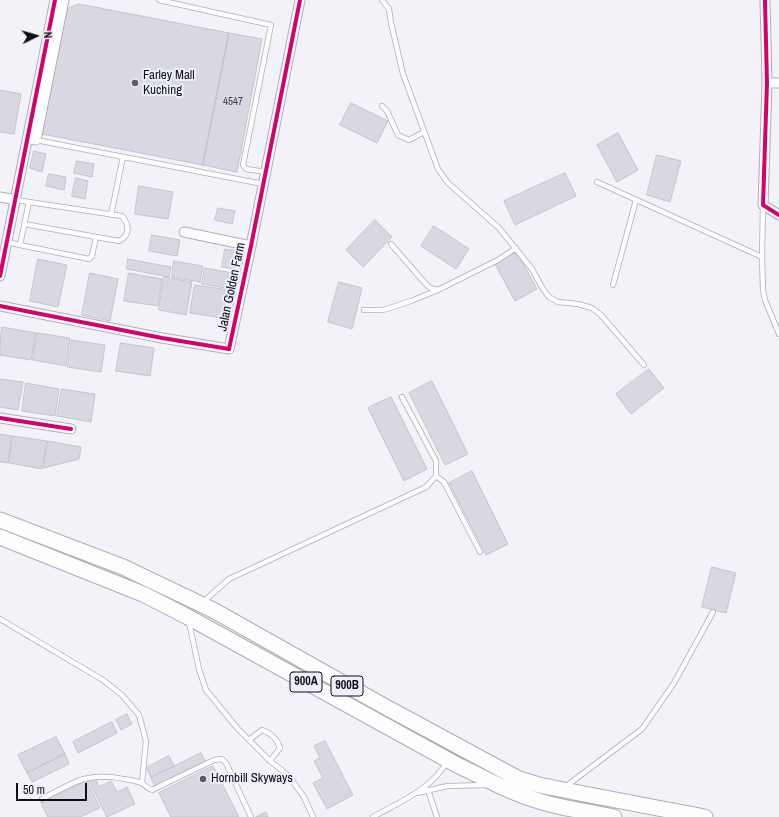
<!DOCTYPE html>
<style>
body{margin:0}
#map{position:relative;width:779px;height:817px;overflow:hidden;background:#f2f2f8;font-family:"Archivo Narrow",sans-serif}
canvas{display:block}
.north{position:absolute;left:16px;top:16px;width:40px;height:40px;-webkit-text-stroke:3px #eeeffc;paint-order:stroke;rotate:85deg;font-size:11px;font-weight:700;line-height:16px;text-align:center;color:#0e0e13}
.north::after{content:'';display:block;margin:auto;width:14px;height:18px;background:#0e0e13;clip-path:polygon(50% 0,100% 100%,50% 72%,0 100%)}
.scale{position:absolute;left:16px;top:783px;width:71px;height:18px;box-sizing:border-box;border:2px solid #0e0e13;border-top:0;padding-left:5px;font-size:12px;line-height:14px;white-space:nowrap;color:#0e0e13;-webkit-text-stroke:3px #eeeffc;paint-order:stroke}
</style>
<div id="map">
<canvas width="779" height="817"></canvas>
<div class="north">N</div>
<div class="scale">50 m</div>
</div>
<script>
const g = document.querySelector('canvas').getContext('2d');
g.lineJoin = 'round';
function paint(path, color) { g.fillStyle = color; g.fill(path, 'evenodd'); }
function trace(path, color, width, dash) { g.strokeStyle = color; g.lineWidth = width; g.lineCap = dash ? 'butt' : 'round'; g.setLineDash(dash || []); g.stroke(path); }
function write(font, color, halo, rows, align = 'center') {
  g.font = font + ' "Archivo Narrow",sans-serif'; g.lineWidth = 4; g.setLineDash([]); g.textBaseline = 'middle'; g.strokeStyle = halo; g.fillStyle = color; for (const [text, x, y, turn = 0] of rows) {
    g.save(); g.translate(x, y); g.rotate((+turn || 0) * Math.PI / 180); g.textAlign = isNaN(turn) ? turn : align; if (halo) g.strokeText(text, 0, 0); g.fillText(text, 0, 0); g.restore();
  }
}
const building = new Path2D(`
 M 79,4 L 229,33 L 203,165 L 42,134 L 65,10 Z
 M 229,33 L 262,39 L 237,172 L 203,165 Z
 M 0,90 L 21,94 L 14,134 L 0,132 Z
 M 351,103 L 388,121 L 377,143 L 340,125 Z
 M 618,133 L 638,170 L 617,182 L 597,145 Z
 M 34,151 L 46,154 L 42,172 L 30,168 Z
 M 657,155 L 681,161 L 670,202 L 647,195 Z
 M 77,161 L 94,164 L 92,177 L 74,173 Z
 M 565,173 L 576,196 L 515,225 L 504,201 Z
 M 49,174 L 66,177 L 64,190 L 46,186 Z
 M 76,178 L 88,181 L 85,199 L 72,196 Z
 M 139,186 L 173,192 L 168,219 L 135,214 Z
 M 218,208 L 235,211 L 232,224 L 215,220 Z
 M 375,220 L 392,237 L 363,267 L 346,250 Z
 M 434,226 L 469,249 L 456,269 L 421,246 Z
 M 152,235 L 180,240 L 177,256 L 149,251 Z
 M 225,249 L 238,251 L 235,269 L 222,267 Z
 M 517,252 L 537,289 L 515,301 L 495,264 Z
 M 38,259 L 67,265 L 58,307 L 30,301 Z
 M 128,259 L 171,267 L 169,277 L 127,269 Z
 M 174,261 L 203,266 L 200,282 L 172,277 Z
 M 205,268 L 233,273 L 231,289 L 202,284 Z
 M 90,273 L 118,279 L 110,321 L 82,315 Z
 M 129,273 L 162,279 L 158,306 L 124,301 Z
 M 164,277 L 192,282 L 186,315 L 159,310 Z
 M 339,282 L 362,288 L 352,329 L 328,322 Z
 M 195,285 L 228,290 L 223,318 L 190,313 Z
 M 2,327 L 36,333 L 31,360 L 0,355 L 0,343 Z
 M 37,333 L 70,338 L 66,366 L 33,360 Z
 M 72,340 L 105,345 L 101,372 L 68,367 Z
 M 121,343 L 154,348 L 150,376 L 116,371 Z
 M 649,369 L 664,388 L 631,414 L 616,394 Z
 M 0,379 L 23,382 L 18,410 L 0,407 Z
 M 432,381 L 468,454 L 445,465 L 409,393 Z
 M 26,383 L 59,389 L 55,416 L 22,411 Z
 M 62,389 L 95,394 L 91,422 L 57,416 Z
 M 391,397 L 427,469 L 404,481 L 368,408 Z
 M 0,434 L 12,436 L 8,463 L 0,462 Z
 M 13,436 L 47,441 L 42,469 L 9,463 Z
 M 48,441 L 81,447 L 79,459 L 44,468 Z
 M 472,471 L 508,544 L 486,555 L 449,483 Z
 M 712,567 L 736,573 L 726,613 L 702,607 Z
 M 127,714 L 132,724 L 121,730 L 116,720 Z
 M 112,722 L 117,733 L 78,753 L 73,742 Z
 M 56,737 L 65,754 L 27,773 L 18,755 Z
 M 325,741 L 353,795 L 327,809 L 313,783 L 323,778 L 314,761 L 320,758 L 314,746 Z
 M 201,753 L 206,763 L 155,787 L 151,778 Z
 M 65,754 L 69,764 L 32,782 L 27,773 Z
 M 169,756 L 174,766 L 151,777 L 146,768 Z
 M 213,766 L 239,817 L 171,817 L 159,793 Z
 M 95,778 L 99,787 L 111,781 L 117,792 L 127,787 L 135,804 L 107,817 L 89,781 Z
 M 87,781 L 100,808 L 80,817 L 48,817 L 41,803 Z
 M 266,812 L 268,817 L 256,817 Z`);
const service = new Path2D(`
 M 159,0 L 271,25 L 243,165 L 246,169 L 266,172
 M 382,0 L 389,9 L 391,23 L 403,74 L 438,169 L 448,183 L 499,228 L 532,269 L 543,289 L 549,297 L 558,302 L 578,304 L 592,308 L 601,315 L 644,365
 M 382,106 L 387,111 L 398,135 L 409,140 L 424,132
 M 36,140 L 263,184
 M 597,182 L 762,257
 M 16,200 L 122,216 C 130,226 130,235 119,241 L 24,224
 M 29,202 L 20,245 L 89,259 L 92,256 L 96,237
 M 763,205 L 762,257 L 763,290 L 765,300 L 779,334
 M 111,215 L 123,157
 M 7,242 L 20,245
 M 391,244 L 424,282 L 430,288 L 438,290
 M 613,285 L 636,200
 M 364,310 L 383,310 L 411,301 L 438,290 L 498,260 L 516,248
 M 436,476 L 444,482 L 480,552
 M 203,602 L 229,579 L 426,487 L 436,476 L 436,461 L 402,397
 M 0,619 L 103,680 L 122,695 L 139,715 L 146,741 L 142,783
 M 189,622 L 199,669 L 206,690 L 238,729 L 270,761 L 288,775 L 304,797 L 313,817
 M 249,740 L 262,730 C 271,733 277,738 280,748 L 270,761
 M 565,787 L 642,729 L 674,683 L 713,612
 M 428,790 L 437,817
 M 417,793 L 447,786 L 487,785
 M 42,799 C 53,793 73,782 84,779 C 103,774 121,778 139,782 C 144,783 146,788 152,790 L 214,760 L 222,759 L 226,763 L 251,817
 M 373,817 C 399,802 433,789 447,761`);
const minor = new Path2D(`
 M 765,0 L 767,83 L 763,205 L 779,215
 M 767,83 L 779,83
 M 28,139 L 36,140 L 64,0
 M 0,197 L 16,200
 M 184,232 L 251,246
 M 0,276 L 55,0
 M 0,306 L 162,338 L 229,349 L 251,246 L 300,0
 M 0,418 L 71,429`);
const trunk = new Path2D(`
 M 0,520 L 123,567 L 213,610 L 382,705 L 519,779 L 539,785 L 579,793 L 705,817
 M 0,537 L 143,594 L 188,617 L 457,765 C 479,775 501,788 524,796 C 553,807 584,811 614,817`);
const cycleway = new Path2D(`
 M 765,0 L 767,83 L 763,205 L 779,215
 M 0,276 L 55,0
 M 0,306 L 162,338 L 229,349 L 251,246 L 300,0
 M 0,418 L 71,429`);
const markers = [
 [135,83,4,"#5e5e63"],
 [203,779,4,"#5e5e63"]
];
const numberNames = [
 ["4547",233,102]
];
const shields = [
 [306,682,32],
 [347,686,32]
];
const shieldNames = [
 ["900A",306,682],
 ["900B",347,686]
];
const poiNames = [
 ["Farley Mall",143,76],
 ["Kuching",143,91],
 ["Hornbill Skyways",211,779]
];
const streetNames = [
 ["Jalan Golden Farm",232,287,-78]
];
paint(building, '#d7d8e2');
trace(building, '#c4c4c9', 1);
trace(service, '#aeaeb4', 6);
trace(minor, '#aeaeb4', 11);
trace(trunk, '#aeaeb4', 17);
trace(service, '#fdfdfe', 4.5);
trace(minor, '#fdfdfe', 9);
trace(trunk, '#fdfdfe', 15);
trace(cycleway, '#d6006c', 4);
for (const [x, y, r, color] of markers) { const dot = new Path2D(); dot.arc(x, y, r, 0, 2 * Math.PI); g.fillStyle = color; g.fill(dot); trace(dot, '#eeeffc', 1.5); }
write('11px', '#45454b', null, numberNames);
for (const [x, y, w] of shields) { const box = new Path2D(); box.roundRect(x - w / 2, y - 10, w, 20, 3); g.fillStyle = '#eeeffc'; g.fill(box); trace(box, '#0e0e13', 1); }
write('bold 12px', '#0e0e13', null, shieldNames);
write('13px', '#0e0e13', '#eeeffc', poiNames, 'left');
write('13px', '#0e0e13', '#eeeffc', streetNames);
</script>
